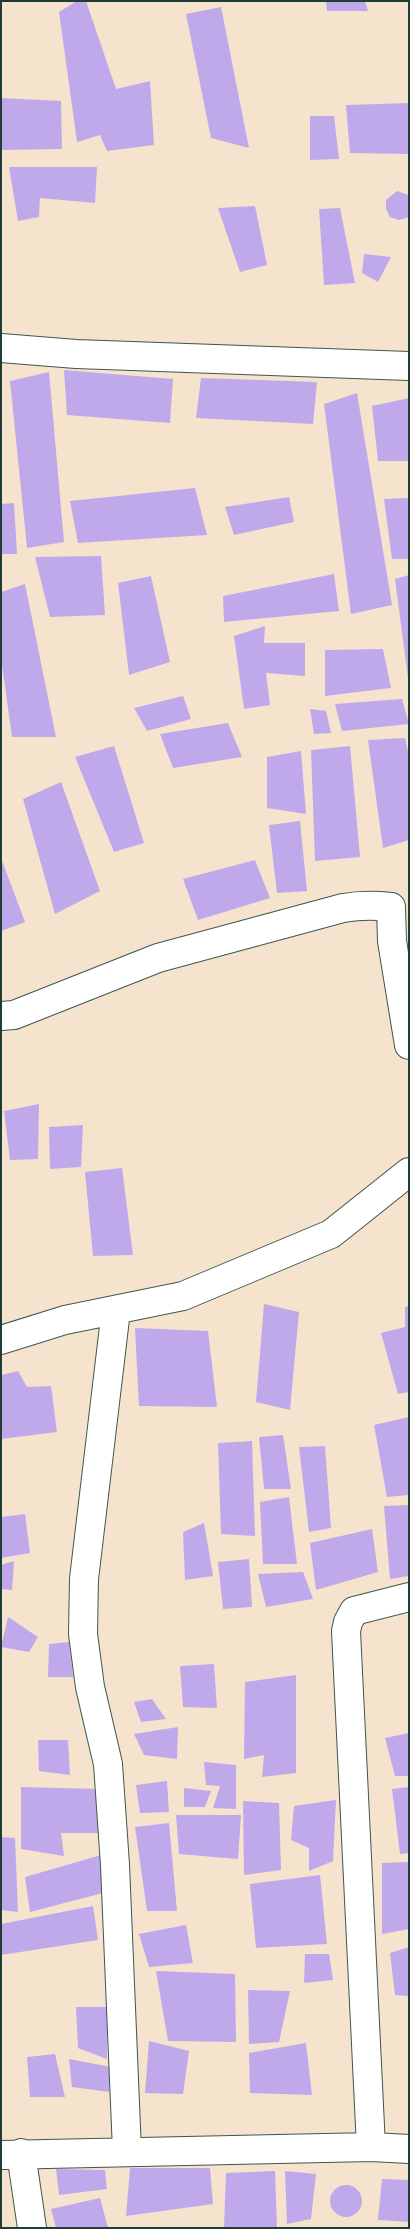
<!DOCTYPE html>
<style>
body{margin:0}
#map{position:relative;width:410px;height:2229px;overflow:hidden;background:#f5e3ce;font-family:Kalam,sans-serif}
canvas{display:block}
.frame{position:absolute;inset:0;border:2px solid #1f3d34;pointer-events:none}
</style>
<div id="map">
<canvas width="410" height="2229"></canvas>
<div class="frame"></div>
</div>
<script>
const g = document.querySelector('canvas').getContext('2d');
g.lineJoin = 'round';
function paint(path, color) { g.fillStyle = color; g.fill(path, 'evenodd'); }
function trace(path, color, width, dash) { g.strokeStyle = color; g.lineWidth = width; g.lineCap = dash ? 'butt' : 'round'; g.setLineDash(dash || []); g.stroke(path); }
const building = new Path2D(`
 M 77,1 L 86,1 L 116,89 L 150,81 L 154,145 L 107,151 L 100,135 L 77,142 L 59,12 Z
 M 326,1 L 365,1 L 368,11 L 327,11 Z
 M 221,7 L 249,148 L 211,138 L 186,14 Z
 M 1,98 L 61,101 L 62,149 L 2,150 Z
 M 409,103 L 409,154 L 350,153 L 346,105 Z
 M 310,116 L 334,116 L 339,159 L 310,160 Z
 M 9,167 L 97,167 L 95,203 L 40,198 L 39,217 L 18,221 Z
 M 397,191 L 409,195 L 409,217 L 399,220 L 390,217 L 386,209 L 386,200 Z
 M 255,206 L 267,265 L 240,272 L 218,208 Z
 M 340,208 L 355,283 L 324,285 L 319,209 Z
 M 364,254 L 391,257 L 378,282 L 362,273 Z
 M 64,370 L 173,379 L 170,423 L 67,415 Z
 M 49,372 L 64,542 L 27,548 L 10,381 Z
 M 201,378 L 317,382 L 313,424 L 196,418 Z
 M 357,393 L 392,605 L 351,614 L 324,404 Z
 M 409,398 L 409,461 L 378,461 L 372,406 Z
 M 195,488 L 207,535 L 78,543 L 70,501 Z
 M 289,497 L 294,522 L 234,535 L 225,507 Z
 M 409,498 L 409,559 L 392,559 L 384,499 Z
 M 14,503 L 17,554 L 1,554 L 1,504 Z
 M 101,556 L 105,615 L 50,617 L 35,557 Z
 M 334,574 L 339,611 L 224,622 L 223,596 Z
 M 409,575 L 409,677 L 408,678 L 395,579 Z
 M 151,576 L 170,662 L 129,675 L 118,583 Z
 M 25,584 L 56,737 L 12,737 L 1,658 L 1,592 Z
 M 265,626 L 264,643 L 305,643 L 305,676 L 266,673 L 270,705 L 244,709 L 234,636 Z
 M 383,649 L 391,688 L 325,696 L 325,650 Z
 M 183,696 L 191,719 L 147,731 L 134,708 Z
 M 402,699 L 409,724 L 342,731 L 335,704 Z
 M 310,709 L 326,711 L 331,733 L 314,734 Z
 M 228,723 L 242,757 L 173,768 L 160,734 Z
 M 405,738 L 409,756 L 409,840 L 383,848 L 368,740 Z
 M 114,746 L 144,843 L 114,852 L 75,757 Z
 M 350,746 L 360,857 L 315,861 L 311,750 Z
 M 301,751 L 306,814 L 267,808 L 267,757 Z
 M 61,782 L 100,891 L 55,914 L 23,799 Z
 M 300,821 L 307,891 L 277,893 L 269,825 Z
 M 1,858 L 25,922 L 1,931 Z
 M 255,860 L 270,898 L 198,920 L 183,879 Z
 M 39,1104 L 38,1159 L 10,1160 L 4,1111 Z
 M 83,1125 L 81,1167 L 50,1169 L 49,1127 Z
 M 122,1168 L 133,1255 L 93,1256 L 85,1172 Z
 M 264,1304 L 299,1312 L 290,1410 L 256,1402 Z
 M 409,1306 L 409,1392 L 398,1394 L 381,1333 L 405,1327 L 405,1307 Z
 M 135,1328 L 208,1331 L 217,1407 L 139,1406 Z
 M 18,1371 L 27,1387 L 51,1386 L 57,1432 L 1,1439 L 1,1375 Z
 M 409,1417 L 409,1495 L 387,1497 L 374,1425 Z
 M 283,1435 L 291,1489 L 264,1489 L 259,1437 Z
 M 252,1441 L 255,1536 L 221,1534 L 218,1443 Z
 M 325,1446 L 331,1528 L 309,1532 L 299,1447 Z
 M 289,1497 L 297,1564 L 263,1564 L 260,1502 Z
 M 409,1505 L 409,1576 L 390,1579 L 384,1506 Z
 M 25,1514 L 30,1553 L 1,1558 L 1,1517 Z
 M 204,1523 L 213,1576 L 185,1580 L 183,1532 Z
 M 372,1529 L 378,1572 L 316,1590 L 310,1543 Z
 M 249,1559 L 252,1607 L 223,1609 L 218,1562 Z
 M 14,1561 L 12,1590 L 1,1589 L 1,1565 Z
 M 303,1572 L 313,1599 L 266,1607 L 258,1574 Z
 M 8,1617 L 38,1637 L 29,1652 L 1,1647 Z
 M 69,1642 L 73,1677 L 48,1677 L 49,1644 Z
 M 214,1664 L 217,1708 L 183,1707 L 180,1666 Z
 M 296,1675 L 296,1773 L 262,1777 L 264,1755 L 244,1759 L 245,1682 Z
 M 152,1699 L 166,1719 L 141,1722 L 134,1702 Z
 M 178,1727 L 177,1759 L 144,1755 L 134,1734 Z
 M 409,1733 L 409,1776 L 395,1776 L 385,1738 Z
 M 38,1740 L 68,1740 L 70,1775 L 39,1771 Z
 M 204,1762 L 236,1765 L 236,1809 L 213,1808 L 220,1786 L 206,1785 Z
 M 167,1781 L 169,1812 L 140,1813 L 136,1785 Z
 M 21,1787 L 100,1789 L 101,1833 L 61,1833 L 64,1856 L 21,1849 Z
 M 409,1787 L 409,1853 L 400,1854 L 392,1789 Z
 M 184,1788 L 211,1791 L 205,1807 L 184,1807 Z
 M 336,1800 L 333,1861 L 309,1871 L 309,1848 L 291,1840 L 294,1806 Z
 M 243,1801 L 279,1803 L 281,1870 L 244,1875 Z
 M 176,1815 L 241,1815 L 238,1859 L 179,1854 Z
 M 169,1823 L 177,1911 L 147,1911 L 135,1827 Z
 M 1,1837 L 15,1838 L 18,1912 L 1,1910 Z
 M 101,1855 L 103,1893 L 30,1912 L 25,1877 Z
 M 409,1862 L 409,1929 L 382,1934 L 382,1863 Z
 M 320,1875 L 327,1944 L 256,1948 L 250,1884 Z
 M 93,1906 L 98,1940 L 1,1955 L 1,1924 Z
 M 186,1925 L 193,1963 L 149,1967 L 139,1934 Z
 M 409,1947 L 409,1996 L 395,1995 L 390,1953 Z
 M 305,1954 L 329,1954 L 333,1980 L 304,1983 Z
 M 156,1971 L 235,1974 L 236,2042 L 168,2041 Z
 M 248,1990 L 290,1991 L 279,2042 L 249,2044 Z
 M 76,2007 L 107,2007 L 107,2059 L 78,2048 Z
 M 149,2041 L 189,2051 L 183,2094 L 145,2093 Z
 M 306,2043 L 312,2095 L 250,2093 L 249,2053 Z
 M 55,2054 L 65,2097 L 30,2097 L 27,2057 Z
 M 69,2059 L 111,2067 L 109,2092 L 72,2087 Z
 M 130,2168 L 210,2168 L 213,2204 L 126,2216 Z
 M 56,2169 L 105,2170 L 107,2189 L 59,2195 Z
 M 275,2171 L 277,2228 L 224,2228 L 226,2173 Z
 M 285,2171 L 316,2174 L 311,2219 L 287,2224 Z
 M 382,2179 L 409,2180 L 409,2222 L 378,2220 Z
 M330 2201a16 16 0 1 1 32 0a16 16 0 1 1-32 0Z
 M 100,2198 L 108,2228 L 56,2228 L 51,2209 Z`);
const minor = new Path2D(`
 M 1,348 L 76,354 L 409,366
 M 1,1016 L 14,1015 L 158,958 L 343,908 C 360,905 374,905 391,907 L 392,941 L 409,1045
 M 116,1310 L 84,1579 L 83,1634 L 90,1687 L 108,1764 L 115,1865 L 127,2151
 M 1,1340 L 65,1320 L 183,1296 L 331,1234 L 409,1172
 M 371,2147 L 346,1631 L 348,1622 L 354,1611 L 409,1597
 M 21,2153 L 32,2228
 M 1,2155 L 371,2147 L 409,2149`);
paint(building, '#c0a9eb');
trace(minor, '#3f564b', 30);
trace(minor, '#fff', 28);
</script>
